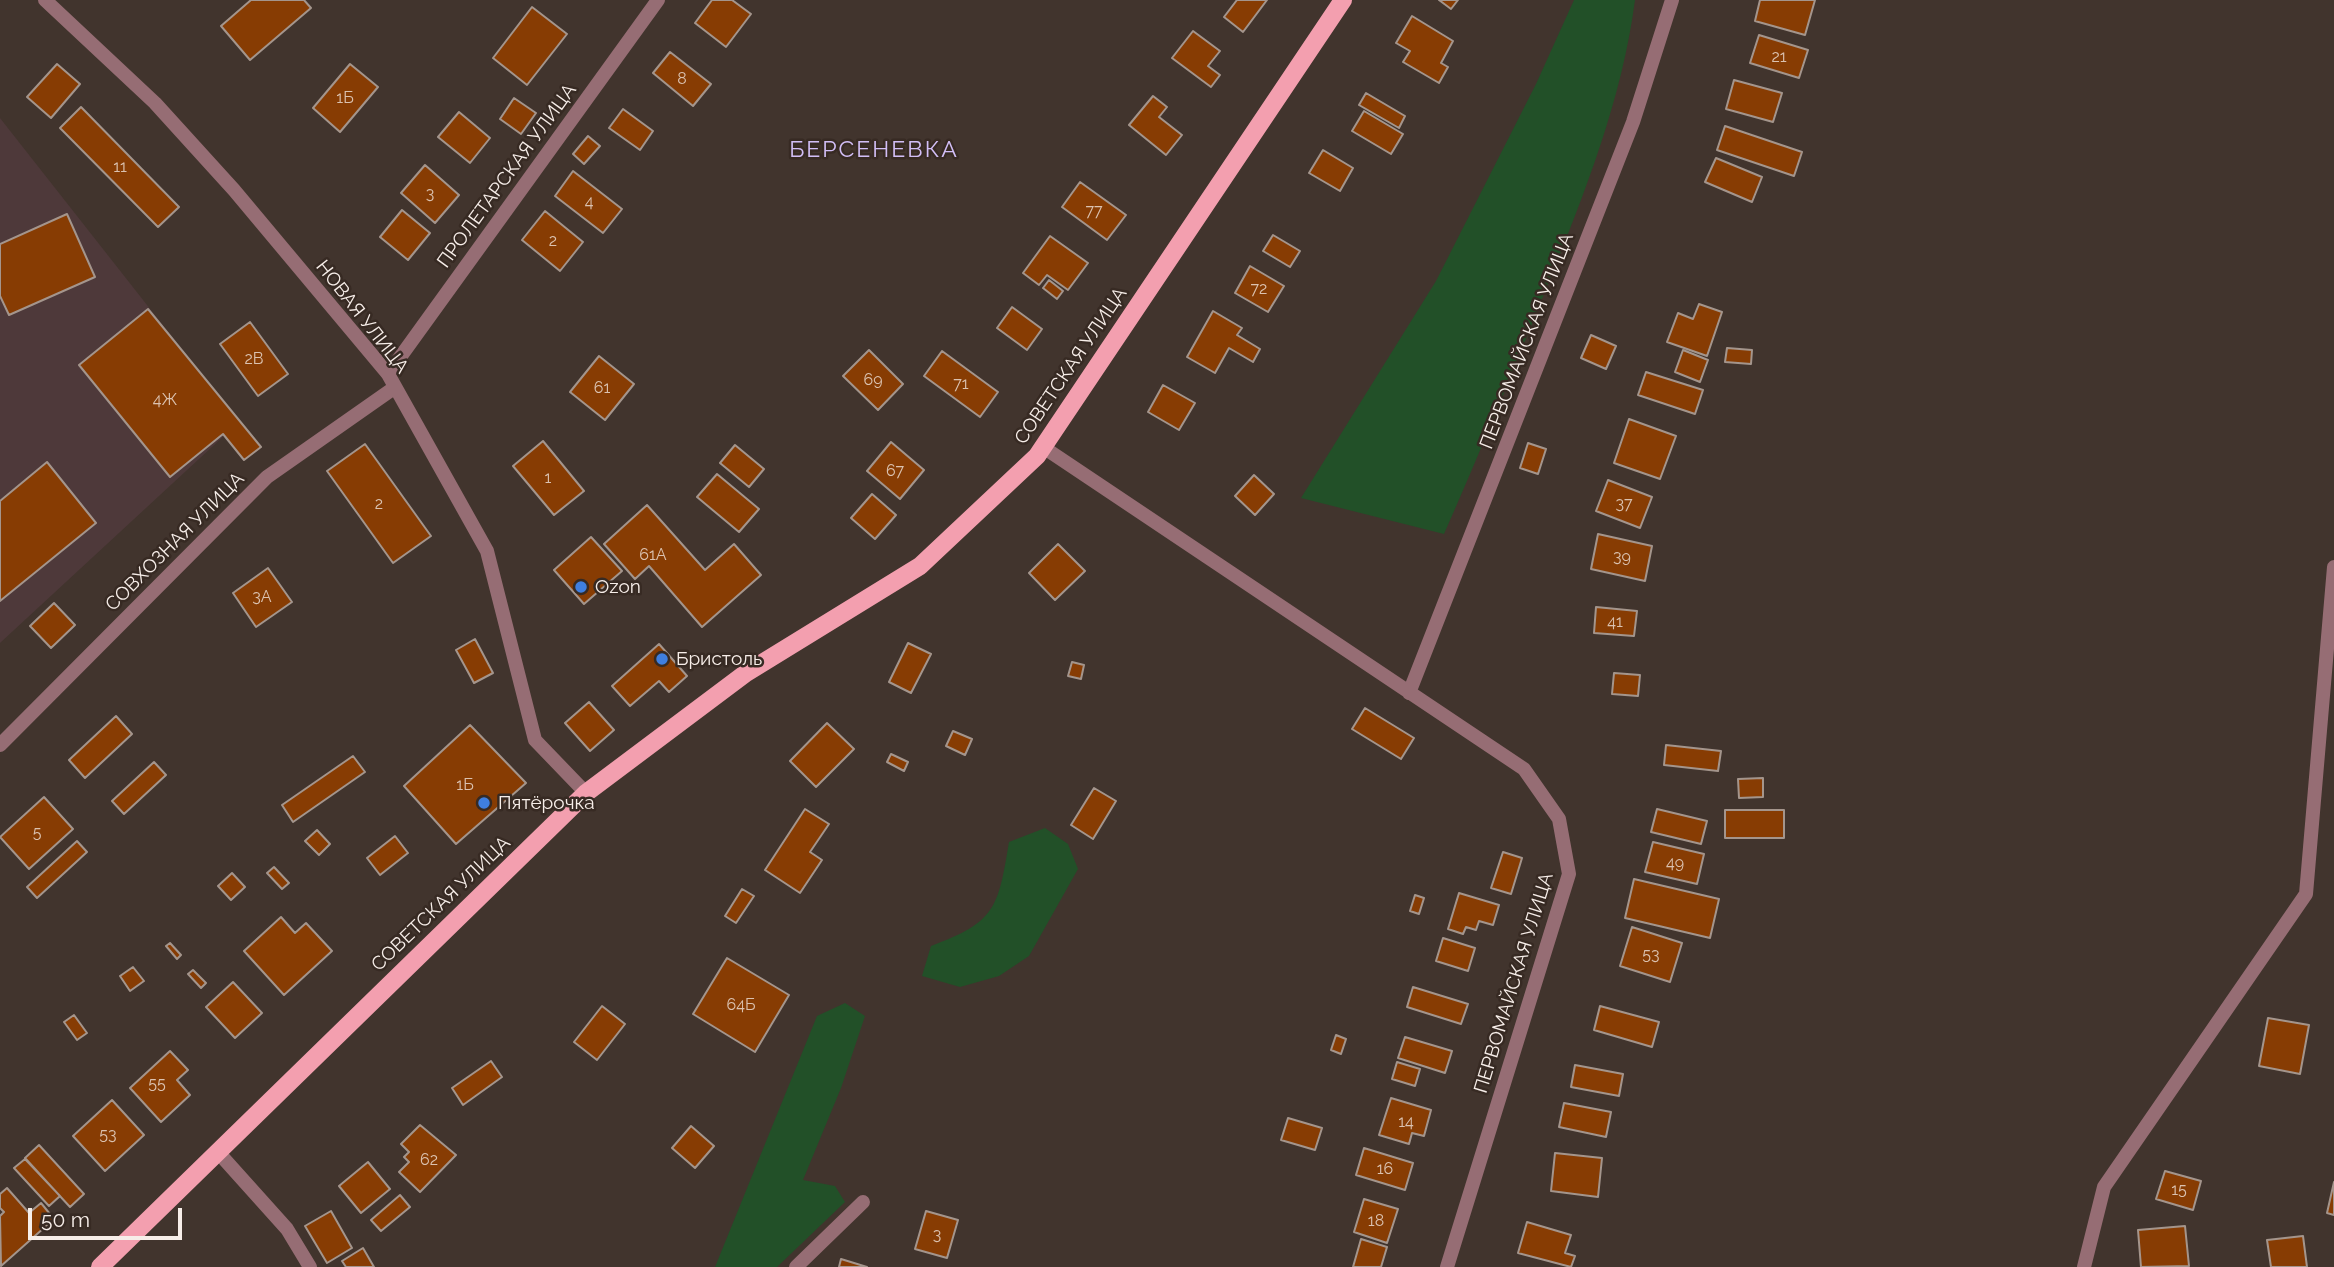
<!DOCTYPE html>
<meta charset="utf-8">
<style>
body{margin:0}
#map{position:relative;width:2334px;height:1267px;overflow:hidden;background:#41342d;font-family:Raleway,sans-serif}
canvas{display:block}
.scale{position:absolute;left:28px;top:1208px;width:154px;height:32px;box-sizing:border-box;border:4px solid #f7eee9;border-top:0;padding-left:9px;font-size:21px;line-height:24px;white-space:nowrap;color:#f7eee9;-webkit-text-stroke:5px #372a23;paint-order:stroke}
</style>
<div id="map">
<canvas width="2334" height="1267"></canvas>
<div class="scale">50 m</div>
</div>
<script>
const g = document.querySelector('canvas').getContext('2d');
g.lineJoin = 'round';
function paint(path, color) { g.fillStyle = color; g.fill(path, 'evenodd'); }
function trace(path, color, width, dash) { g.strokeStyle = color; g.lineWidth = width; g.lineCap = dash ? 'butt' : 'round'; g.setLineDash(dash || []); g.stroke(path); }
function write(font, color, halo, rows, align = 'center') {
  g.font = font + ' Raleway,sans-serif'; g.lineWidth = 5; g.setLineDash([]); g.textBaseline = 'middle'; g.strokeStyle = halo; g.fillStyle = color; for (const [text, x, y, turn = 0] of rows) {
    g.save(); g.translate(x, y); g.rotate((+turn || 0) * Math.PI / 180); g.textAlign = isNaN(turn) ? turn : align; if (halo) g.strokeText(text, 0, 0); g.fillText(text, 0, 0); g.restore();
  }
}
const industrial = new Path2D(`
 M 0,118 L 239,422 L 0,643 Z`);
const green = new Path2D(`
 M 1574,0 L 1635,0 C 1622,100 1584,195 1546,289 C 1513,371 1480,453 1444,534 L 1301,498 L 1436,281 L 1536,84 Z
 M 1045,828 L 1068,844 L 1078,869 L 1029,956 L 999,976 L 960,987 L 922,976 L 931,946 C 996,922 998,908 1009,842 Z
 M 845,1003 L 865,1016 L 841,1088 L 803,1180 L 835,1186 L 845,1202 L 777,1267 L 715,1267 L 817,1016 Z`);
const building = new Path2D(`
 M 251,0 L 304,0 L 311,8 L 250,60 L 221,26 Z
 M 712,0 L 732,0 L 751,14 L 726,47 L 695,23 Z
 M 1237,0 L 1267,0 L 1243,32 L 1224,17 Z
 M 1439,0 L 1458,0 L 1451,9 Z
 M 1760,0 L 1815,0 L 1805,35 L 1755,21 Z
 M 532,7 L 567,34 L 527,85 L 493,58 Z
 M 1412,16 L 1453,41 L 1441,63 L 1448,67 L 1439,83 L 1403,62 L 1410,51 L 1396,43 Z
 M 1193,31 L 1220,51 L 1208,66 L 1220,75 L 1211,87 L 1172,58 Z
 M 1759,35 L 1808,50 L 1799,78 L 1750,63 Z
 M 670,52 L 711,84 L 693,106 L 653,73 Z
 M 57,64 L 80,84 L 51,118 L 27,97 Z
 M 350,64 L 378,87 L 340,132 L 313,108 Z
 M 1734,80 L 1782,93 L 1773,122 L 1726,109 Z
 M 1366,93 L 1405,116 L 1399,128 L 1359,105 Z
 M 1153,96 L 1167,107 L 1159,117 L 1182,135 L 1166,155 L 1129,125 Z
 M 514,98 L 536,113 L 521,134 L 500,119 Z
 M 81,107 L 179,207 L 158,227 L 60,128 Z
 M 623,109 L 653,131 L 640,150 L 609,128 Z
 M 1364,111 L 1403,134 L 1391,154 L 1352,131 Z
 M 459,112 L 490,138 L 470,163 L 438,137 Z
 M 1725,126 L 1802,152 L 1794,176 L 1717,150 Z
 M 588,136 L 600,146 L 584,164 L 573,154 Z
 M 1323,150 L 1353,168 L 1340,191 L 1309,173 Z
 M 1716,158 L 1762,177 L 1752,202 L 1705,182 Z
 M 425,165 L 459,195 L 435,223 L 401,193 Z
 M 573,171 L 622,209 L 603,233 L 555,196 Z
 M 1080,182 L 1126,215 L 1107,240 L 1062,207 Z
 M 402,210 L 430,233 L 408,260 L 380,237 Z
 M 545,211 L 583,242 L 560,271 L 522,240 Z
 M 67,214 L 95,277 L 9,315 L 0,296 L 0,244 Z
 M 1273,235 L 1300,251 L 1290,267 L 1263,251 Z
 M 1050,236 L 1088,263 L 1068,290 L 1047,275 L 1039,285 L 1023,273 Z
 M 1250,266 L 1284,286 L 1268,312 L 1235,293 Z
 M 1049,280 L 1063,291 L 1057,299 L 1043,288 Z
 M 1699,304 L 1722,312 L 1707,356 L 1667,342 L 1678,313 L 1693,319 Z
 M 1012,307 L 1042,329 L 1027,350 L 997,328 Z
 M 148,309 L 261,447 L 244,460 L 223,434 L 170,477 L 79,365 Z
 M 1213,311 L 1242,328 L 1237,335 L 1260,349 L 1253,362 L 1229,348 L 1215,373 L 1187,357 Z
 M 250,322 L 288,374 L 258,396 L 220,344 Z
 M 1591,335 L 1616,346 L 1606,369 L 1581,358 Z
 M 1727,348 L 1752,350 L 1751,364 L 1725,362 Z
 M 869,350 L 903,384 L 878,410 L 843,376 Z
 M 1683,350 L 1708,360 L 1700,382 L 1675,372 Z
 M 942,351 L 998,392 L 980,417 L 924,376 Z
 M 599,356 L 634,384 L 605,420 L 570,392 Z
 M 1646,372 L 1703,390 L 1695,414 L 1638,395 Z
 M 1163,385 L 1195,403 L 1179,430 L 1148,412 Z
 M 1629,419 L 1676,436 L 1660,479 L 1614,463 Z
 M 543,441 L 584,491 L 554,515 L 513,466 Z
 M 891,442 L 924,470 L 900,499 L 867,471 Z
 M 1528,443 L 1546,449 L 1538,474 L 1520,468 Z
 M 365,444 L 431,536 L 393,563 L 327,471 Z
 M 735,445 L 764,469 L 749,487 L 720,463 Z
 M 47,462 L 96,523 L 0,601 L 0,501 Z
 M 717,474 L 759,509 L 739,532 L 697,497 Z
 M 1254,475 L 1274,494 L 1255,515 L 1235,496 Z
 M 1608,480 L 1652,497 L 1640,528 L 1596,511 Z
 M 872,494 L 896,515 L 875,539 L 851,518 Z
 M 647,505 L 705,570 L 734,544 L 761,575 L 702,627 L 649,566 L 635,579 L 604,544 Z
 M 1598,534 L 1652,546 L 1645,581 L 1591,569 Z
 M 591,537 L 622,571 L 584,604 L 554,570 Z
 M 1058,544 L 1085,571 L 1055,600 L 1029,573 Z
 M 268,568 L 292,602 L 256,627 L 233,593 Z
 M 54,603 L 75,625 L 51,648 L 30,626 Z
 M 1596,607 L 1637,611 L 1634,636 L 1594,633 Z
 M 475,639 L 493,673 L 474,683 L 456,650 Z
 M 908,643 L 931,654 L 911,693 L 889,682 Z
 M 659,644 L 687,676 L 669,692 L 659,681 L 630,706 L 612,686 Z
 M 1072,662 L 1084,665 L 1081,679 L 1068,676 Z
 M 1614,673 L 1640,675 L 1638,696 L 1612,694 Z
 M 589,702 L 614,730 L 590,751 L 565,723 Z
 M 1365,708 L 1414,738 L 1401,759 L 1352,729 Z
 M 116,716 L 132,734 L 85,778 L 69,760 Z
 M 827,723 L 854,749 L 816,787 L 790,761 Z
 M 470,725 L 526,783 L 456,844 L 404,786 Z
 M 953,731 L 972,739 L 965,755 L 946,746 Z
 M 1666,745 L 1721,751 L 1718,771 L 1664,765 Z
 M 891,754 L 908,762 L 904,771 L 887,762 Z
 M 353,756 L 365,772 L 293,822 L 282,805 Z
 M 154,762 L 166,775 L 124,814 L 112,801 Z
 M 1763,778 L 1763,797 L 1739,798 L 1738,779 Z
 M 1094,788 L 1116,801 L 1093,839 L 1071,825 Z
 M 44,797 L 73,829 L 29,869 L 0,837 Z
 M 805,809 L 829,824 L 810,852 L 822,860 L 800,893 L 765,870 Z
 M 1657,809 L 1707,821 L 1701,844 L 1651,832 Z
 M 1725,810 L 1784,810 L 1784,838 L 1725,838 Z
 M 317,830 L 330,844 L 319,855 L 305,841 Z
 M 395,836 L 408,853 L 380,875 L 367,858 Z
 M 77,841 L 87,852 L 37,898 L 27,887 Z
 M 1653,842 L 1704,854 L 1697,884 L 1645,872 Z
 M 1503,852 L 1522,858 L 1511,894 L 1491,888 Z
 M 274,867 L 289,883 L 282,889 L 267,873 Z
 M 232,873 L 245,887 L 231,900 L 218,886 Z
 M 1634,879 L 1719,899 L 1710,938 L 1625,918 Z
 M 742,889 L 754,896 L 736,923 L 725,916 Z
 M 1459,893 L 1499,905 L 1493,925 L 1479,921 L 1476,930 L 1466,927 L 1463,934 L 1448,929 Z
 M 1415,895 L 1424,898 L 1419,914 L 1410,911 Z
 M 281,917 L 295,933 L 306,923 L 332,951 L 284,995 L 244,951 Z
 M 1632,927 L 1682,943 L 1670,982 L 1620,966 Z
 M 1443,938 L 1475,948 L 1468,971 L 1436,961 Z
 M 170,943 L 181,955 L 177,959 L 166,946 Z
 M 727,958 L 789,995 L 755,1052 L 693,1014 Z
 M 133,967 L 144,981 L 130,991 L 120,976 Z
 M 193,970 L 206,983 L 201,988 L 188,974 Z
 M 233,982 L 262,1013 L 235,1038 L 206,1007 Z
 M 1413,987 L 1468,1004 L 1461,1024 L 1407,1007 Z
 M 602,1006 L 625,1024 L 597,1060 L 574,1042 Z
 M 1600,1006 L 1659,1022 L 1652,1047 L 1594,1030 Z
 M 74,1015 L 87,1033 L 77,1040 L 64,1022 Z
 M 2268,1018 L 2309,1025 L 2300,1074 L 2259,1066 Z
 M 1336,1035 L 1346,1039 L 1341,1054 L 1331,1050 Z
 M 1405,1037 L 1452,1051 L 1445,1073 L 1398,1058 Z
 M 170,1051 L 188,1070 L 177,1080 L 190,1095 L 161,1122 L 130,1088 Z
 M 491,1061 L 502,1077 L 463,1105 L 452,1088 Z
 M 1397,1062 L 1420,1069 L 1415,1086 L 1392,1079 Z
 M 1575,1065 L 1623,1074 L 1619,1096 L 1571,1087 Z
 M 1391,1098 L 1431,1110 L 1424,1136 L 1412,1133 L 1409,1144 L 1379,1135 Z
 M 112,1100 L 144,1135 L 105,1171 L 73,1136 Z
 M 1564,1103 L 1611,1112 L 1606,1137 L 1559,1127 Z
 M 1288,1118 L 1322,1128 L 1315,1150 L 1281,1140 Z
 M 420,1125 L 456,1155 L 420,1192 L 399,1172 L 409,1162 L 404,1157 L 409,1152 L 401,1144 Z
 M 691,1126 L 714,1146 L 695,1168 L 672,1148 Z
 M 39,1145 L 84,1194 L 70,1207 L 25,1158 Z
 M 1364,1148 L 1413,1163 L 1405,1190 L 1356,1175 Z
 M 1555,1153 L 1602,1158 L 1598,1197 L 1551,1191 Z
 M 25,1159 L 60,1196 L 49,1206 L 14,1168 Z
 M 368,1162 L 390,1189 L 361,1213 L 339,1186 Z
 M 2165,1171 L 2201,1181 L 2193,1210 L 2156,1199 Z
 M 2334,1182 L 2334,1215 L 2327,1213 Z
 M 7,1188 L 29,1213 L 41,1203 L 54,1219 L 1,1266 L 0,1216 L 4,1212 L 0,1208 L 0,1194 Z
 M 400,1195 L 410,1207 L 381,1231 L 371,1220 Z
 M 1364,1199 L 1398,1209 L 1387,1243 L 1354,1232 Z
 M 331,1211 L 352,1248 L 327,1263 L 305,1226 Z
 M 926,1211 L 958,1220 L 947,1258 L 915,1249 Z
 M 1527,1222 L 1571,1235 L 1565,1253 L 1575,1256 L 1571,1267 L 1518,1253 Z
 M 2185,1226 L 2189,1266 L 2141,1267 L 2138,1230 Z
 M 2303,1236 L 2307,1267 L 2271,1267 L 2267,1240 Z
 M 1361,1239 L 1387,1247 L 1381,1267 L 1353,1267 Z
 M 363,1248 L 374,1267 L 346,1267 L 342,1261 Z
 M 841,1259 L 867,1267 L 839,1267 Z`);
const minor = new Path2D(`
 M 45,0 L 155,103 L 234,190 L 388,374 L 487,551 L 535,740 L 586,793
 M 388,374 L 658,0
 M 1043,447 L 1524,769 L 1559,819 L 1569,874 L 1447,1267
 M 1409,693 L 1633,122 L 1672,0
 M 0,745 L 267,477 L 394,388
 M 217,1151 L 287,1229 L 310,1267
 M 796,1267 L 863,1202
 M 2084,1267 L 2104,1187 L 2306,894 L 2334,567`);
const primary = new Path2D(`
 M 100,1267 L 586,793 L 746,673 L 920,566 L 1037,456 L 1343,0`);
const markers = [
 [581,587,7,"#3f7fe0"],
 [662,659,7,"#3f7fe0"],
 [484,803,7,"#3f7fe0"]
];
const numberNames = [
 ["21",1779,57],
 ["8",682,79],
 ["1Б",345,98],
 ["11",120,167],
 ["3",430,194],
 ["4",589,202],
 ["77",1094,211],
 ["2",553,241],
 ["72",1259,289],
 ["2В",254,359],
 ["69",873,380],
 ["71",961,384],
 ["61",602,388],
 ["4Ж",165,400],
 ["67",895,471],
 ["1",548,478],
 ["2",379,504],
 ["37",1624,504],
 ["61А",653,555],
 ["39",1622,557],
 ["3А",262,597],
 ["41",1615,622],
 ["1Б",465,785],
 ["5",37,833],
 ["49",1675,863],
 ["53",1651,955],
 ["64Б",741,1005],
 ["55",157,1084],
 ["14",1406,1122],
 ["53",108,1135],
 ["62",429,1160],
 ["16",1385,1169],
 ["15",2179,1190],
 ["18",1376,1221],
 ["3",937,1235]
];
const streetNames = [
 ["ПРОЛЕТАРСКАЯ УЛИЦА",507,176,-54],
 ["НОВАЯ УЛИЦА",362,317,52],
 ["ПЕРВОМАЙСКАЯ УЛИЦА",1527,341,-69],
 ["СОВЕТСКАЯ УЛИЦА",1071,366,-56],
 ["СОВХОЗНАЯ УЛИЦА",175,542,-45],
 ["СОВЕТСКАЯ УЛИЦА",441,904,-44],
 ["ПЕРВОМАЙСКАЯ УЛИЦА",1514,983,-73]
];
const poiNames = [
 ["Ozon",595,587],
 ["Бристоль",676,659],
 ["Пятёрочка",498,803]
];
const quarterNames = [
 ["БЕРСЕНЕВКА",874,150]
];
paint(industrial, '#4e393a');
paint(green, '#225028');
paint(building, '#873c03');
trace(building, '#a4958c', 2);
trace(minor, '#966d74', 14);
trace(primary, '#f39faf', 18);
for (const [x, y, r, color] of markers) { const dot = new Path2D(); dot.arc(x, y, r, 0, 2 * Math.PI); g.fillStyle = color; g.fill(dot); trace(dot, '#372a23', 2.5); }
write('16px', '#dbc2b0', null, numberNames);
write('19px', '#f7eee9', '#372a23', streetNames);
write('19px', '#f7eee9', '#372a23', poiNames, 'left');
g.letterSpacing = '2px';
write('23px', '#d2bef6', '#372a23', quarterNames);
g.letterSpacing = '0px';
</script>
